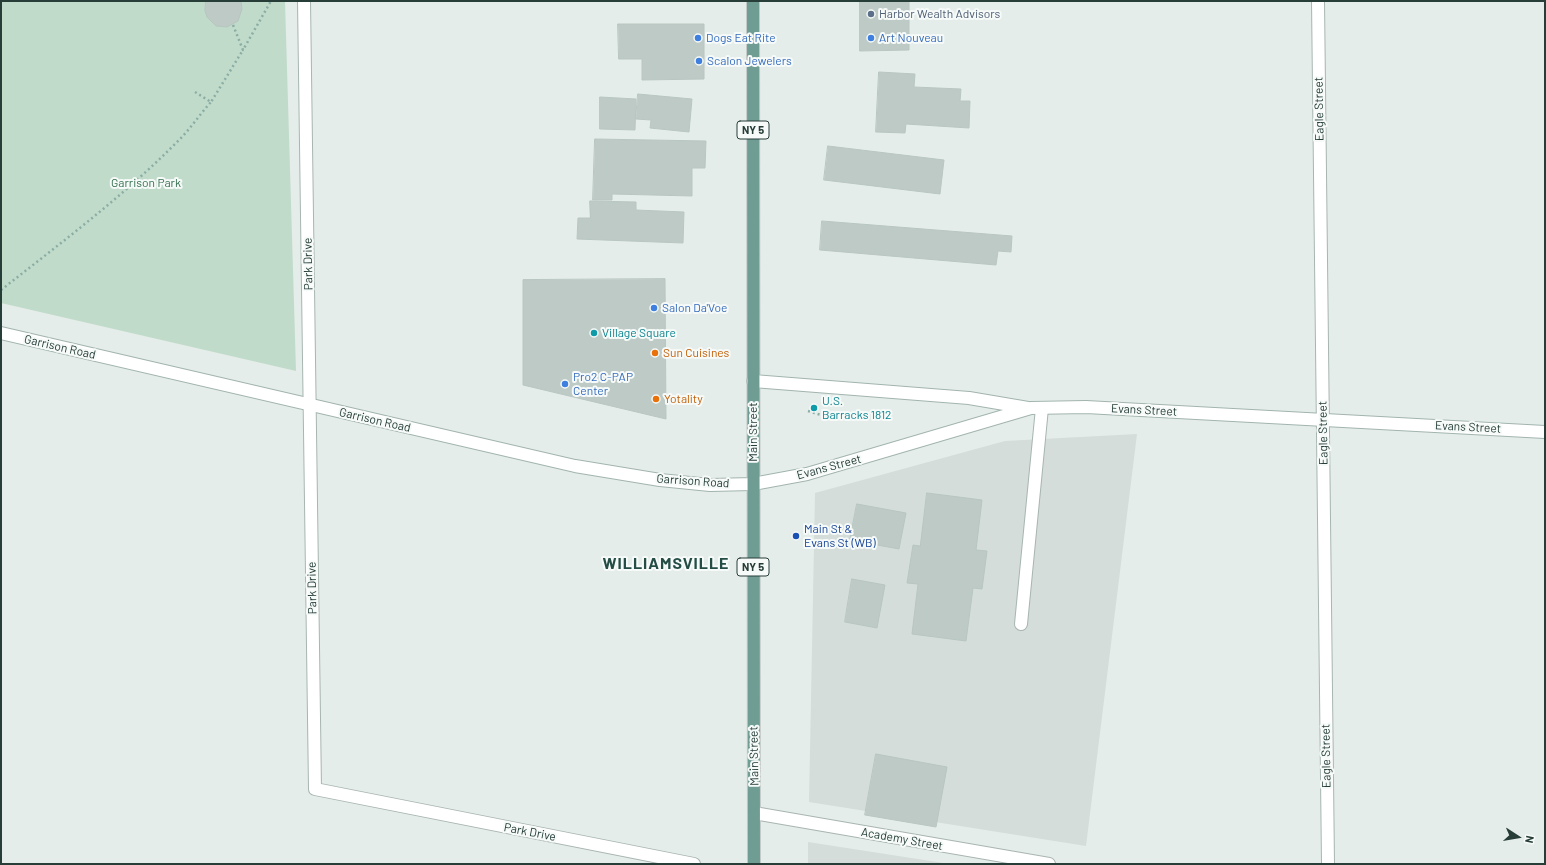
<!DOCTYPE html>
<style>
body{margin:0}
#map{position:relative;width:1546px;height:865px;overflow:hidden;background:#e5edea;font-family:Barlow,sans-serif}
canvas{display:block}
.frame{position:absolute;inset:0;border:2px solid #263d38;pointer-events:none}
.north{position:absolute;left:1498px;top:817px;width:40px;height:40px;-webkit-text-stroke:3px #f6faf8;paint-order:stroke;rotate:102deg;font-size:11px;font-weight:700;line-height:16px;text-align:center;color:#263d38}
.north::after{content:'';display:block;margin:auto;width:14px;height:18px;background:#263d38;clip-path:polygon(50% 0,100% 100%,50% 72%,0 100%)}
</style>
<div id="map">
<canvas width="1546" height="865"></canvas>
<div class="frame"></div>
<div class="north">N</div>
</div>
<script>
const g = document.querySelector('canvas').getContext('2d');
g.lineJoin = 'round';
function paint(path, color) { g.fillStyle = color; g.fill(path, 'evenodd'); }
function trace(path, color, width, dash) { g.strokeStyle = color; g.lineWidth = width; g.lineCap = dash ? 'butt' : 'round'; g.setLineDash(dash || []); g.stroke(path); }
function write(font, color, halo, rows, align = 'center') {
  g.font = font + ' Barlow,sans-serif'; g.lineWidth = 4; g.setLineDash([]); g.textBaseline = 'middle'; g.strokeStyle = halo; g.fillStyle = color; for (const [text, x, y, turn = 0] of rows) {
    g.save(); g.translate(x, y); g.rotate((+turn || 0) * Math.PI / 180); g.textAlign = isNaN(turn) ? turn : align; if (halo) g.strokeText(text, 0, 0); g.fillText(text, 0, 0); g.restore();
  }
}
const built = new Path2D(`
 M 1137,434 L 1086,846 L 809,802 L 815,493 L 1005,441 Z
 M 808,842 L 950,864 L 808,864 Z`);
const green = new Path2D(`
 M 2,1 L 285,1 L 296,371 L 1,303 Z`);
const building = new Path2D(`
 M 206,1 L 241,1 L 242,9 L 238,21 L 227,27 L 216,26 L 207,17 L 205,11 Z
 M 860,1 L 909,1 L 909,50 L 860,51 Z
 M 618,24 L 704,24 L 704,79 L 642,80 L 642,59 L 619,59 Z
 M 879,72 L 915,74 L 914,87 L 961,89 L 960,101 L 970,101 L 969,128 L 906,124 L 905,133 L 876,132 Z
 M 638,94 L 692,99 L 689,132 L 650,128 L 651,120 L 636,119 Z
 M 600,97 L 636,99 L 635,130 L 600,129 Z
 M 595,139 L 706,141 L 705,168 L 692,168 L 692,196 L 612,194 L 612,200 L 593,200 Z
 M 828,146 L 944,160 L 940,194 L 824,180 Z
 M 590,201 L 636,202 L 636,210 L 684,212 L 683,243 L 577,239 L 578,218 L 590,218 Z
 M 822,221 L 1012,236 L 1011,252 L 998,251 L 996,265 L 820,250 Z
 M 665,279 L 666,419 L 523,385 L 523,280 Z
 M 927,493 L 982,500 L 976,550 L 987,551 L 982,589 L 973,588 L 966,641 L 912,634 L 918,584 L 907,583 L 913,545 L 920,546 Z
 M 857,504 L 906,513 L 899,549 L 850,540 Z
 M 852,579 L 885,585 L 877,628 L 845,622 Z
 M 876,754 L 947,767 L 936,827 L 865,815 Z`);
const path = new Path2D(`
 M 233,25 L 243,50 L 271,1
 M 195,92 L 211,102 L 243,50
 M 1,290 C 62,242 125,195 180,139 C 191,128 200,114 211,102
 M 808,411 C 822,416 834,418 848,413`);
const lane = new Path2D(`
 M 1021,624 L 1042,408`);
const street = new Path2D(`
 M 304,1 L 315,789 L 694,864
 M 1318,1 L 1328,864
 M 754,813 L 1049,864`);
const secondary = new Path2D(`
 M 1,333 L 575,466 L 660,480 L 710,485 L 753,484 L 807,474 L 1031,408 L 1086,407 L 1545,432
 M 753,381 L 969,398 L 1028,408`);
const primary = new Path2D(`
 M 753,1 L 754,864`);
const markers = [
 [871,14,4,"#5c6f8a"],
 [698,38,4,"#3f7fe0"],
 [871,38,4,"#3f7fe0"],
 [699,61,4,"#3f7fe0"],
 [654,308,4,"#3f7fe0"],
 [594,333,4,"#0f9aa8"],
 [655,353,4,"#e8710a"],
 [565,384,4,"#3f7fe0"],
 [656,399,4,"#e8710a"],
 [814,408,4,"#0f9aa8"],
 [796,536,4,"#1a4fb4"]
];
const shields = [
 [753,130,32],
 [753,567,32]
];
const shieldNames = [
 ["NY 5",753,130],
 ["NY 5",753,567]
];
const serviceNames = [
 ["Harbor Wealth Advisors",879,14]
];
const shopNames = [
 ["Dogs Eat Rite",706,38],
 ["Art Nouveau",879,38],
 ["Scalon Jewelers",707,61],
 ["Salon Da'Voe",662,308],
 ["Pro2 C-PAP",573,377],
 ["Center",573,391]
];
const streetNames = [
 ["Eagle Street",1319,109,-91],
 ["Park Drive",308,264,-91],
 ["Garrison Road",60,347,13],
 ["Evans Street",1144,410,3],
 ["Garrison Road",375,420,13],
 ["Evans Street",1468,427,3],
 ["Main Street",753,432,-90],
 ["Eagle Street",1323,433,-91],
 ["Evans Street",829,467,-15],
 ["Garrison Road",693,481,4],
 ["Park Drive",312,588,-91],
 ["Main Street",754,756,-91],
 ["Eagle Street",1326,756,-91],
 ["Park Drive",530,832,11],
 ["Academy Street",902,839,10]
];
const parkNames = [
 ["Garrison Park",146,183]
];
const cultureNames = [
 ["Village Square",602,333],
 ["U.S.",822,401],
 ["Barracks 1812",822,415]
];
const foodNames = [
 ["Sun Cuisines",663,353],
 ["Yotality",664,399]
];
const transitNames = [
 ["Main St &",804,529],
 ["Evans St (WB)",804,543]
];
const districtNames = [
 ["WILLIAMSVILLE",666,564]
];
paint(built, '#d4ddd9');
paint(green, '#c1dbca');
paint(building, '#becac6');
trace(building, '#b8c6c1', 1);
trace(lane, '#a8b5b1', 14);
trace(street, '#a8b5b1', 14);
trace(secondary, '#a2b4af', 14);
trace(primary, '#c2c9c7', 14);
trace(path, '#8aada4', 2.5, [2, 3]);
trace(lane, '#fff', 12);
trace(street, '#fff', 12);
trace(secondary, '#fff', 12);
trace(primary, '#6f9d94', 12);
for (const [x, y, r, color] of markers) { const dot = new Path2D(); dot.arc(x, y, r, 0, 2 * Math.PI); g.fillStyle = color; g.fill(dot); trace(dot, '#f6faf8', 1.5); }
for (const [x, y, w] of shields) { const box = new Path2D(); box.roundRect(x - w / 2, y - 9, w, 18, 3); g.fillStyle = '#f6faf8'; g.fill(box); trace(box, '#263d38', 1); }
write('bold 11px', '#263d38', null, shieldNames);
write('12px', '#4e5e75', '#f6faf8', serviceNames, 'left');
write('12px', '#366cbe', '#f6faf8', shopNames, 'left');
write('12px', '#263d38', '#f6faf8', streetNames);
write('12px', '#356f4f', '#f6faf8', parkNames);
write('12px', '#0d838f', '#f6faf8', cultureNames, 'left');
write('12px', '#c56008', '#f6faf8', foodNames, 'left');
write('12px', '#164399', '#f6faf8', transitNames, 'left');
g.letterSpacing = '1px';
write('bold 16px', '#244d46', '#f6faf8', districtNames);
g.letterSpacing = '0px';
</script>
